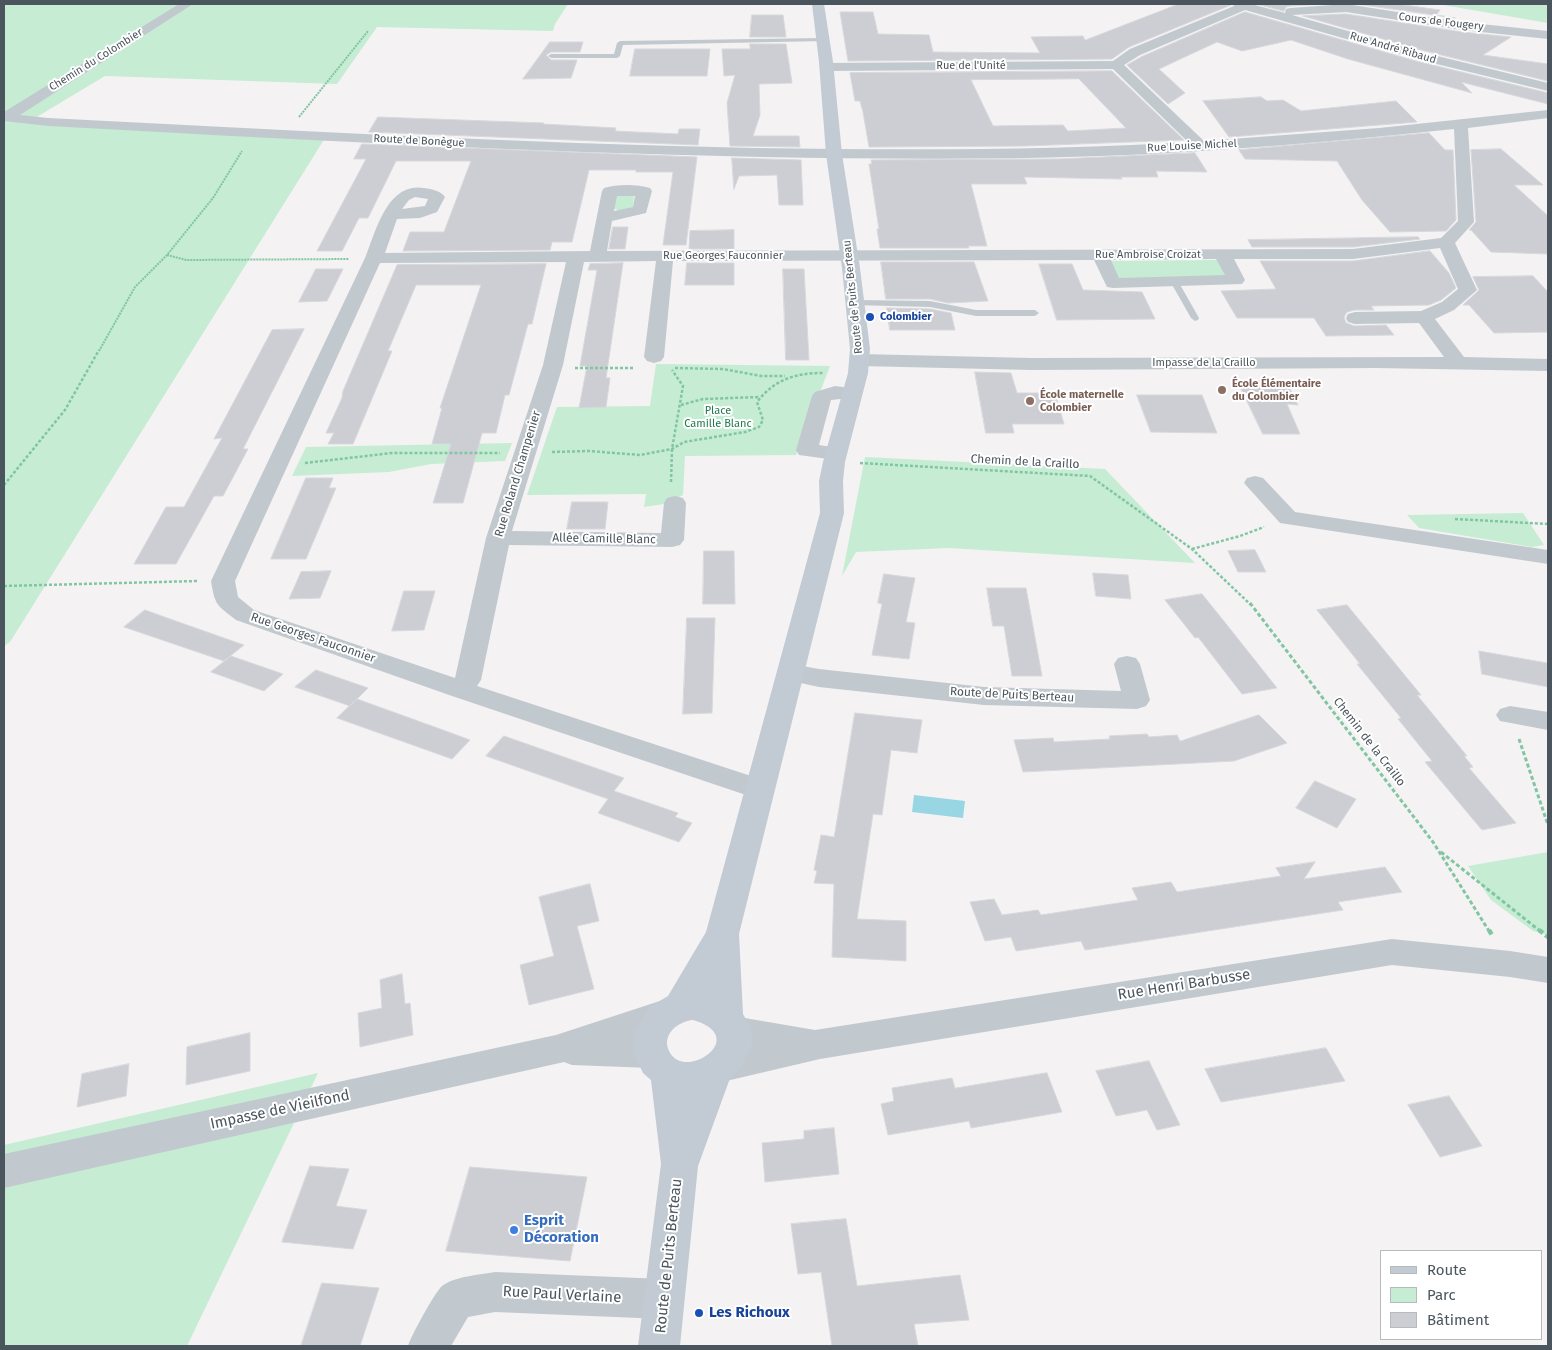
<!DOCTYPE html>
<meta charset="utf-8">
<style>
body{margin:0}
#map{position:relative;width:1552px;height:1350px;overflow:hidden;background:#f4f2f2;font-family:"Fira Sans",sans-serif}
canvas{display:block}
.frame{position:absolute;inset:0;border:5px solid #4b555d;pointer-events:none}
.legend{position:absolute;left:1380px;top:1250px;width:162px;height:90px;box-sizing:border-box;background:#fff;border:1px solid #b7bbbe;margin:0;padding:6px 9px;list-style:none;font-size:15px;color:#4b555d}
.legend li{display:flex;align-items:center;gap:10px;height:25px}
.legend b{width:25px;border:1px solid #b7bbbe}
</style>
<div id="map">
<canvas width="1552" height="1350"></canvas>
<div class="frame"></div>
<ul class="legend">
<li><b style="height:6px;background:#c2cad3"></b>Route</li>
<li><b style="height:14px;background:#c6ecd4"></b>Parc</li>
<li><b style="height:14px;background:#ccced3"></b>Bâtiment</li>
</ul>
</div>
<script>
const g = document.querySelector('canvas').getContext('2d');
g.lineJoin = 'round';
function paint(path, color) { g.fillStyle = color; g.fill(path, 'evenodd'); }
function trace(path, color, width, dash) { g.strokeStyle = color; g.lineWidth = width; g.lineCap = dash ? 'butt' : 'round'; g.setLineDash(dash || []); g.stroke(path); }
function write(font, color, halo, rows, align = 'center') {
  g.font = font + ' "Fira Sans",sans-serif'; g.lineWidth = 4; g.setLineDash([]); g.textBaseline = 'middle'; g.strokeStyle = halo; g.fillStyle = color; for (const [text, x, y, turn = 0] of rows) {
    g.save(); g.translate(x, y); g.rotate((+turn || 0) * Math.PI / 180); g.textAlign = isNaN(turn) ? turn : align; if (halo) g.strokeText(text, 0, 0); g.fillText(text, 0, 0); g.restore();
  }
}
const green = new Path2D(`
 M 4,4 L 568,4 L 555,24 L 553,31 L 377,27 L 337,84 L 105,76 L 30,121 L 325,138 L 10,642 L 4,646 Z
 M 1437,4 L 1548,4 L 1548,23 Z
 M 634,195 L 633,207 L 620,211 L 613,208 L 615,196 Z
 M 1217,260 L 1228,278 L 1119,280 L 1109,261 Z
 M 656,364 L 830,366 L 796,455 L 685,456 L 683,495 L 664,504 L 644,507 L 646,494 L 527,495 L 557,407 L 650,406 Z
 M 512,443 L 505,461 L 431,464 L 389,472 L 292,476 L 306,447 Z
 M 865,457 L 1105,469 L 1195,563 L 949,548 L 856,552 L 842,576 Z
 M 1523,513 L 1544,545 L 1532,547 L 1419,528 L 1407,515 Z
 M 1548,852 L 1548,935 L 1533,931 L 1491,900 L 1468,866 Z
 M 318,1073 L 187,1346 L 4,1346 L 4,1145 Z`);
const water = new Path2D(`
 M 914,795 L 965,801 L 963,818 L 912,812 Z`);
const building = new Path2D(`
 M 1179,4 L 1231,5 L 1129,47 L 1112,59 L 848,61 L 840,12 L 873,12 L 878,34 L 929,35 L 933,52 L 1040,53 L 1031,37 L 1083,36 L 1085,40 Z
 M 1257,4 L 1323,4 L 1290,6 L 1286,7 L 1284,11 Z
 M 1357,4 L 1397,4 L 1440,10 L 1436,15 L 1455,18 Z
 M 1245,12 L 1416,61 L 1548,93 L 1548,104 L 1461,82 L 1472,93 L 1348,59 L 1291,40 L 1242,51 L 1217,42 L 1159,69 L 1185,93 L 1168,104 L 1127,65 L 1141,57 Z
 M 1346,14 L 1462,32 L 1511,37 L 1483,55 L 1548,64 L 1548,81 L 1425,51 L 1303,16 Z
 M 752,15 L 783,15 L 786,37 L 750,37 Z
 M 550,42 L 583,42 L 580,52 L 551,52 L 546,55 L 551,60 L 577,60 L 571,78 L 523,79 Z
 M 750,44 L 786,44 L 792,83 L 759,84 L 760,115 L 753,136 L 799,136 L 800,147 L 730,146 L 727,103 L 735,75 L 724,76 L 722,49 L 750,49 Z
 M 635,49 L 710,49 L 707,76 L 630,76 Z
 M 1112,71 L 1184,140 L 1025,146 L 869,147 L 863,112 L 860,101 L 855,101 L 850,73 ZM 1079,79 L 1126,128 L 1068,131 L 1063,125 L 993,126 L 971,80 Z
 M 1261,97 L 1267,101 L 1283,100 L 1301,111 L 1396,101 L 1417,122 L 1229,137 L 1203,101 Z
 M 378,117 L 544,123 L 543,124 L 616,128 L 615,131 L 678,134 L 679,129 L 700,129 L 698,145 L 369,132 Z
 M 1429,133 L 1445,150 L 1453,150 L 1456,220 L 1446,231 L 1390,232 L 1362,200 L 1337,161 L 1245,159 L 1239,150 Z
 M 362,144 L 697,157 L 686,245 L 663,245 L 673,172 L 636,172 L 636,170 L 589,170 L 572,242 L 552,242 L 550,250 L 403,251 L 410,232 L 444,232 L 471,161 L 396,161 L 368,218 L 359,218 L 342,251 L 317,251 L 366,159 L 354,159 Z
 M 1501,149 L 1543,185 L 1514,185 L 1548,216 L 1548,254 L 1491,252 L 1471,230 L 1469,230 L 1476,222 L 1471,150 Z
 M 1195,153 L 1207,172 L 1156,171 L 1158,177 L 1121,177 L 1122,179 L 1024,177 L 1027,184 L 971,184 L 987,246 L 968,246 L 969,248 L 880,248 L 877,229 L 879,229 L 869,164 L 872,164 L 871,160 L 1059,159 Z
 M 732,158 L 801,160 L 803,205 L 779,205 L 777,175 L 739,176 L 734,189 Z
 M 613,227 L 628,227 L 625,249 L 609,249 Z
 M 734,230 L 734,249 L 689,249 L 690,231 Z
 M 1418,237 L 1420,239 L 1353,247 L 1252,247 L 1248,240 Z
 M 1430,251 L 1449,273 L 1456,288 L 1441,300 L 1429,305 L 1371,306 L 1374,310 L 1354,310 L 1347,312 L 1344,317 L 1346,323 L 1354,326 L 1386,325 L 1394,335 L 1326,336 L 1314,318 L 1237,318 L 1221,291 L 1276,289 L 1260,261 L 1353,261 Z
 M 881,262 L 974,262 L 988,301 L 948,303 L 930,299 L 886,299 Z
 M 623,263 L 606,378 L 610,378 L 606,407 L 579,408 L 587,366 L 580,366 L 597,270 L 588,270 L 590,264 Z
 M 687,263 L 734,263 L 734,285 L 685,285 Z
 M 546,264 L 532,324 L 528,324 L 509,395 L 505,395 L 496,433 L 482,433 L 463,503 L 433,503 L 451,444 L 432,444 L 442,408 L 440,408 L 481,285 L 416,285 L 388,351 L 392,351 L 353,444 L 328,444 L 334,433 L 326,433 L 342,398 L 343,391 L 397,265 Z
 M 1039,264 L 1072,264 L 1083,290 L 1142,292 L 1155,319 L 1057,320 Z
 M 316,269 L 343,269 L 327,301 L 299,302 Z
 M 783,269 L 804,269 L 809,360 L 786,360 Z
 M 1533,276 L 1548,292 L 1548,332 L 1494,333 L 1469,305 L 1463,305 L 1479,290 L 1473,277 Z
 M 887,308 L 930,309 L 951,313 L 955,330 L 890,330 Z
 M 304,329 L 243,449 L 248,449 L 223,496 L 214,496 L 176,564 L 134,564 L 166,507 L 184,507 L 222,438 L 214,439 L 272,330 Z
 M 975,372 L 1011,373 L 1017,393 L 1055,393 L 1064,424 L 1012,424 L 1014,433 L 986,433 Z
 M 1237,380 L 1286,381 L 1298,405 L 1287,404 L 1300,434 L 1263,434 Z
 M 1137,395 L 1202,395 L 1217,433 L 1151,432 Z
 M 306,478 L 333,478 L 329,488 L 336,488 L 306,559 L 271,559 Z
 M 572,502 L 608,502 L 605,529 L 567,529 Z
 M 1255,550 L 1266,572 L 1238,572 L 1228,551 Z
 M 704,551 L 734,551 L 735,604 L 703,604 Z
 M 331,571 L 320,598 L 289,599 L 301,572 Z
 M 1093,573 L 1128,575 L 1131,599 L 1096,596 Z
 M 884,574 L 915,578 L 906,622 L 915,623 L 909,659 L 872,655 L 882,604 L 878,603 Z
 M 987,588 L 1026,588 L 1042,676 L 1012,676 L 1004,626 L 993,626 Z
 M 404,591 L 435,591 L 424,630 L 392,631 Z
 M 1202,594 L 1223,620 L 1277,688 L 1242,694 L 1198,637 L 1195,638 L 1165,600 Z
 M 1347,605 L 1421,695 L 1417,695 L 1467,756 L 1464,756 L 1473,767 L 1469,768 L 1516,823 L 1482,830 L 1425,762 L 1432,761 L 1398,719 L 1401,718 L 1357,664 L 1360,664 L 1317,610 Z
 M 145,610 L 170,619 L 244,645 L 224,661 L 124,627 Z
 M 687,618 L 715,618 L 712,713 L 683,714 Z
 M 1479,651 L 1547,663 L 1548,687 L 1482,674 Z
 M 231,656 L 283,674 L 264,691 L 211,672 Z
 M 316,670 L 368,688 L 350,706 L 295,687 Z
 M 357,699 L 443,730 L 470,740 L 452,759 L 337,718 Z
 M 855,713 L 922,720 L 917,753 L 891,750 L 882,815 L 873,814 L 857,919 L 906,921 L 906,961 L 832,957 L 834,884 L 814,883 L 817,871 L 814,870 L 821,835 L 834,837 Z
 M 1259,715 L 1287,743 L 1234,761 L 1023,772 L 1014,740 L 1053,738 L 1054,742 L 1110,739 L 1109,736 L 1147,734 L 1149,737 L 1177,735 L 1180,741 Z
 M 504,736 L 624,778 L 614,791 L 678,813 L 675,817 L 692,823 L 679,842 L 598,813 L 608,799 L 486,756 Z
 M 1315,781 L 1356,799 L 1337,828 L 1296,808 Z
 M 1315,862 L 1304,879 L 1385,867 L 1402,892 L 1338,902 L 1343,910 L 1085,950 L 1081,941 L 1016,951 L 1011,937 L 985,941 L 970,902 L 994,899 L 1002,915 L 1038,910 L 1041,915 L 1138,900 L 1132,888 L 1171,882 L 1177,892 L 1281,876 L 1276,868 Z
 M 590,884 L 599,921 L 577,926 L 594,989 L 529,1005 L 520,965 L 554,956 L 539,897 Z
 M 402,974 L 405,1004 L 410,1003 L 413,1035 L 360,1047 L 358,1013 L 382,1008 L 380,980 Z
 M 250,1033 L 250,1071 L 186,1085 L 187,1047 Z
 M 1326,1048 L 1345,1081 L 1221,1102 L 1205,1069 Z
 M 1149,1061 L 1180,1125 L 1157,1130 L 1147,1110 L 1116,1116 L 1096,1071 Z
 M 129,1064 L 126,1096 L 77,1107 L 82,1074 Z
 M 1047,1073 L 1062,1112 L 971,1128 L 969,1121 L 888,1135 L 881,1104 L 894,1101 L 892,1088 L 952,1078 L 955,1088 Z
 M 1449,1096 L 1482,1146 L 1440,1157 L 1408,1105 Z
 M 834,1128 L 839,1174 L 765,1182 L 762,1143 L 804,1139 L 804,1131 Z
 M 310,1166 L 349,1169 L 336,1206 L 367,1210 L 353,1249 L 282,1242 Z
 M 470,1167 L 587,1177 L 570,1261 L 446,1251 Z
 M 846,1219 L 857,1286 L 960,1275 L 969,1320 L 914,1324 L 918,1346 L 832,1346 L 821,1272 L 798,1274 L 791,1224 Z
 M 322,1283 L 379,1288 L 360,1346 L 301,1346 Z`);
const pathFar3 = new Path2D(`
 M 299,117 L 368,31
 M 167,255 L 186,260 L 349,259
 M 99,351 L 135,287 L 167,255 L 213,198 L 242,151`);
const pathFar2 = new Path2D(`
 M 575,368 L 634,368
 M 675,368 L 723,369 L 761,376 L 785,376
 M 681,405 L 703,399 L 760,397
 M 552,452 L 589,451 L 640,455 L 672,449 L 684,442 L 745,432 L 759,427 L 763,420 L 757,402 C 775,379 795,373 824,373
 M 305,463 L 392,453 L 500,453
 M 860,463 L 1090,476 L 1192,549 L 1251,605
 M 671,482 L 672,449 L 683,386 L 672,370
 M 4,485 L 65,410 L 99,350
 M 1455,519 L 1548,524
 M 1192,549 L 1240,536 L 1264,527
 M 4,586 L 198,581`);
const pathFar1 = new Path2D(`
 M 1250,603 L 1433,842 L 1489,931
 M 1519,739 L 1548,825
 M 1441,852 L 1540,931`);
const path = new Path2D(`
 M 1489,930 L 1492,935
 M 1539,930 L 1548,937`);
const lane = new Path2D(`
 M 823,38 L 825,41 L 623,45 L 620,56 L 617,58 L 551,58 L 548,56 L 551,54 L 614,54 L 617,43 L 620,41 Z
 M 1171,279 L 1178,281 L 1199,318 L 1198,320 L 1195,321 L 1191,318 L 1170,281 Z
 M 855,300 L 930,301 L 976,310 L 1035,310 L 1039,313 L 1035,316 L 976,316 L 930,307 L 852,305 L 851,303 Z`);
const street = new Path2D(`
 M 179,4 L 193,4 L 20,115 L 48,118 C 283,130 518,143 753,148 C 898,150 1043,151 1188,142 L 1113,69 L 826,71 L 819,67 L 826,63 L 1113,61 L 1130,49 L 1234,6 L 1233,4 L 1251,4 L 1285,13 L 1286,9 L 1290,8 L 1346,4 L 1462,22 L 1548,31 L 1548,39 L 1462,30 L 1346,12 L 1292,15 L 1425,53 L 1548,83 L 1548,91 L 1416,59 L 1245,10 L 1140,55 L 1124,65 L 1204,141 L 1379,128 L 1548,110 L 1548,118 L 1468,128 L 1474,222 L 1455,243 L 1477,290 L 1454,310 L 1435,319 L 1464,357 L 1548,359 L 1548,371 L 1376,368 L 1032,370 L 860,366 L 853,364 L 850,360 L 853,356 L 860,354 L 1032,358 L 1444,357 L 1419,323 L 1355,324 L 1348,322 L 1346,318 L 1348,314 L 1355,312 L 1421,311 L 1442,302 L 1458,289 L 1440,248 L 1353,259 L 1234,259 L 1245,280 L 1242,284 L 1113,288 L 1107,287 L 1094,260 L 673,261 L 664,357 L 661,361 L 654,363 L 647,361 L 644,357 L 656,261 L 584,262 L 563,365 L 512,531 L 661,533 L 664,503 L 667,498 L 675,496 L 683,498 L 686,503 L 684,540 L 680,545 L 672,547 L 509,545 L 481,680 L 477,686 L 748,775 L 771,780 L 775,787 L 771,794 L 761,797 L 746,795 L 452,696 L 236,620 C 217,605 215,606 211,581 L 365,258 C 376,231 387,182 424,188 C 432,189 441,191 445,197 L 437,212 L 420,218 L 397,219 L 385,253 L 590,251 L 602,191 L 604,188 C 617,184 637,184 650,188 L 652,191 L 646,213 L 612,221 L 607,251 L 1353,249 L 1441,238 L 1458,221 L 1454,129 C 1337,141 1219,152 1101,156 C 988,160 875,159 762,157 C 524,152 286,139 48,126 L 4,121 L 4,112 ZM 617,196 L 635,196 L 633,207 L 614,211 ZM 415,197 L 428,199 L 425,206 L 402,209 L 409,200 ZM 1216,259 L 1225,275 L 1119,278 L 1111,260 ZM 566,262 L 543,365 L 486,538 L 455,678 L 254,610 L 238,597 L 235,581 L 380,263 Z
 M 835,386 L 859,389 L 862,393 L 859,397 L 831,400 L 819,445 L 844,449 L 847,454 L 844,459 L 836,460 L 799,455 L 796,450 L 812,396 L 815,392 Z
 M 1255,476 L 1263,478 L 1295,512 L 1548,550 L 1548,564 L 1280,523 L 1244,483 L 1247,478 Z
 M 1127,656 L 1136,658 L 1140,664 L 1150,700 L 1146,706 L 1137,709 L 984,705 L 819,687 L 782,679 L 778,673 L 782,667 L 791,664 L 819,669 L 984,687 L 1121,691 L 1114,664 L 1118,658 Z
 M 1510,706 L 1548,712 L 1548,730 L 1500,721 L 1496,715 L 1500,709 Z
 M 1392,939 L 1510,951 L 1548,957 L 1548,983 L 1510,977 L 1392,965 L 820,1059 L 722,1082 L 710,1078 L 705,1067 L 710,1056 L 746,1046 L 721,1040 L 716,1030 L 721,1020 L 733,1016 L 815,1030 Z
 M 669,998 L 681,1002 L 686,1012 L 681,1022 L 635,1038 L 651,1038 L 663,1043 L 668,1053 L 663,1063 L 651,1068 L 572,1065 L 564,1062 L 4,1188 L 4,1154 L 556,1035 Z
 M 495,1272 L 663,1279 L 677,1285 L 683,1299 L 677,1313 L 663,1319 L 495,1312 L 468,1317 L 451,1346 L 408,1346 C 411,1336 435,1292 442,1286 C 455,1276 480,1275 495,1272 Z`);
const secondary = new Path2D(`
 M 812,4 L 824,4 L 833,62 L 842,154 L 860,268 L 870,349 L 868,373 L 845,462 L 843,481 L 844,513 L 739,934 L 743,1014 L 749,1025 L 753,1041 L 742,1067 L 729,1081 L 698,1166 L 680,1346 L 638,1346 L 661,1164 L 651,1080 L 643,1073 L 634,1054 L 632,1047 L 635,1031 L 648,1008 L 668,996 L 706,932 L 820,513 L 819,481 L 823,462 L 848,373 L 850,349 L 842,268 L 826,154 L 819,62 ZM 693,1020 C 752,1037 684,1083 669,1051 C 661,1034 679,1021 693,1020 Z`);
const markers = [
 [870,317,5,"#1a4fb4"],
 [1222,390,5,"#8d6e63"],
 [1030,401,5,"#8d6e63"],
 [514,1230,5,"#3f7fe0"],
 [699,1313,5,"#1a4fb4"]
];
const farStreetnames = [
 ["Cours de Fougery",1441,22,7],
 ["Rue André Ribaud",1393,48,16],
 ["Chemin du Colombier",96,60,-32],
 ["Rue de l'Unité",971,66],
 ["Route de Bonègue",419,141,3],
 ["Rue Louise Michel",1192,146,-3],
 ["Rue Ambroise Croizat",1148,255],
 ["Rue Georges Fauconnier",723,256],
 ["Route de Puits Berteau",853,297,-96],
 ["Impasse de la Craillo",1204,363]
];
const farTransitnames = [
 ["Colombier",880,317]
];
const farEducationnames = [
 ["École Élémentaire",1232,384],
 ["du Colombier",1232,397],
 ["École maternelle",1040,395],
 ["Colombier",1040,408]
];
const farParknames = [
 ["Place",718,411],
 ["Camille Blanc",718,424]
];
const streetNames = [
 ["Chemin de la Craillo",1025,462,3],
 ["Rue Roland Champenier",518,474,-73],
 ["Allée Camille Blanc",604,539,1],
 ["Rue Georges Fauconnier",313,638,19],
 ["Route de Puits Berteau",1012,695,3],
 ["Chemin de la Craillo",1369,742,52]
];
const nearStreetnames = [
 ["Rue Henri Barbusse",1184,985,-9],
 ["Impasse de Vieilfond",280,1110,-12],
 ["Route de Puits Berteau",669,1256,-84],
 ["Rue Paul Verlaine",562,1295,3]
];
const nearShopnames = [
 ["Esprit",524,1221],
 ["Décoration",524,1238]
];
const nearTransitnames = [
 ["Les Richoux",709,1313]
];
paint(green, '#c6ecd4');
paint(water, '#98d6e4');
paint(building, '#ccced3');
trace(building, '#d7d8dc', 1);
trace(pathFar3, '#81c6a3', 2, [2, 1]);
trace(pathFar2, '#81c6a3', 2.5, [3, 2]);
trace(pathFar1, '#81c6a3', 3, [4, 2.5]);
trace(path, '#81c6a3', 4.5, [5, 3]);
paint(lane, '#c1c9cf');
paint(street, '#c1c9cf');
paint(secondary, '#c2cad3');
for (const [x, y, r, color] of markers) { const dot = new Path2D(); dot.arc(x, y, r, 0, 2 * Math.PI); g.fillStyle = color; g.fill(dot); trace(dot, '#fff', 2); }
write('11px', '#4b555d', '#fff', farStreetnames);
write('bold 11px', '#164399', '#fff', farTransitnames, 'left');
write('bold 11px', '#785e54', '#fff', farEducationnames, 'left');
write('11px', '#22794b', '#fff', farParknames);
write('12px', '#4b555d', '#fff', streetNames);
write('15px', '#4b555d', '#fff', nearStreetnames);
write('bold 15px', '#366cbe', '#fff', nearShopnames, 'left');
write('bold 15px', '#164399', '#fff', nearTransitnames, 'left');
</script>
